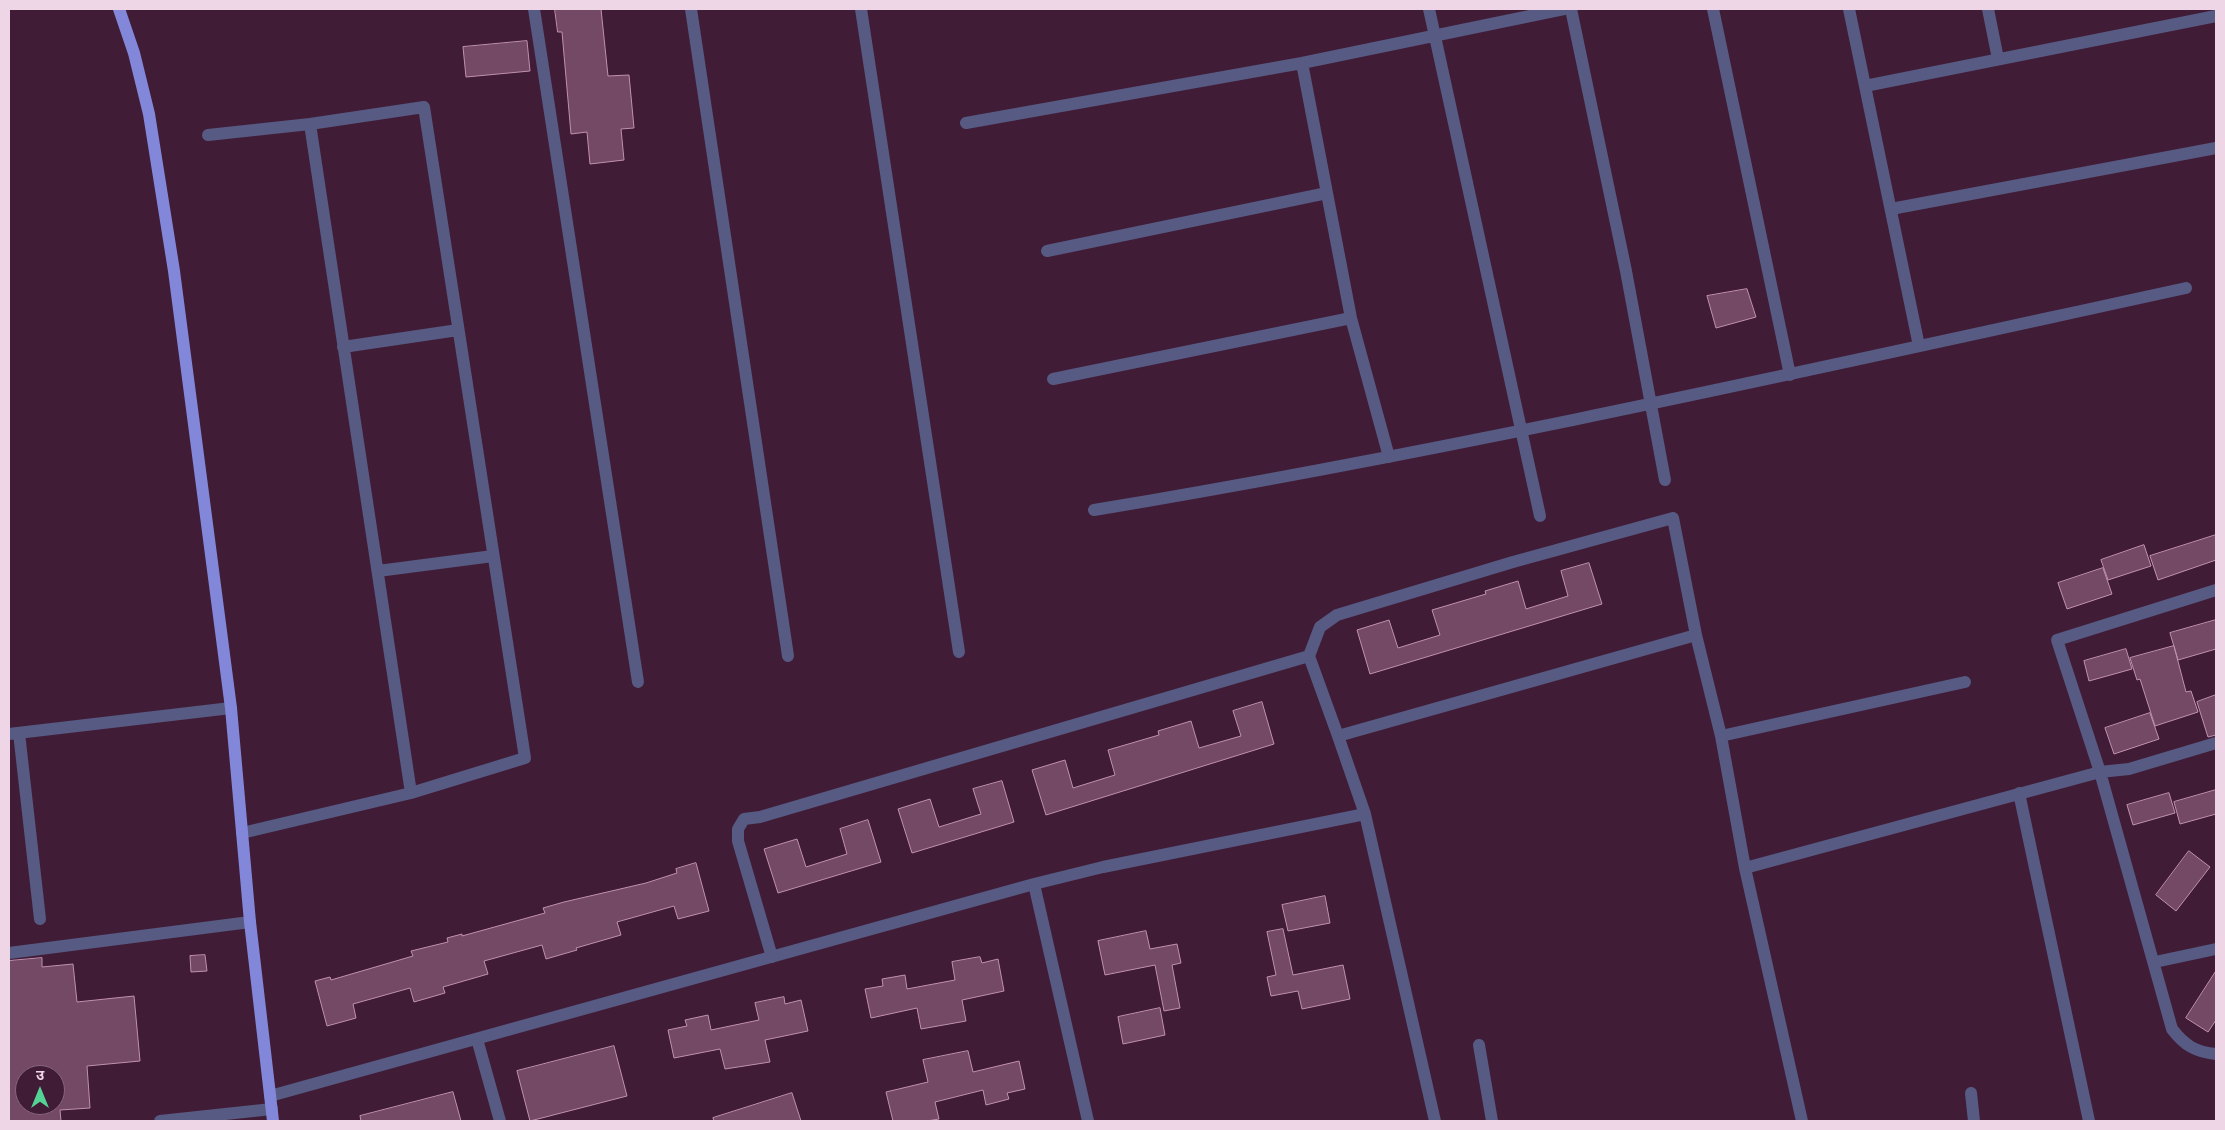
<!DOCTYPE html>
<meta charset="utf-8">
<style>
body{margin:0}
#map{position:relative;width:2225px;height:1130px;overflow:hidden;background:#411c36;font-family:"Varela Round","Noto Sans Devanagari",sans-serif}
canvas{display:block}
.frame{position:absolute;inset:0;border:10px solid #efd6e6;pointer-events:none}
.north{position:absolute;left:15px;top:1065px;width:50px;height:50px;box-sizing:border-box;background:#411c36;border:1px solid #87667c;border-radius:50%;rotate:0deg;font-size:14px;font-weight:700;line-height:20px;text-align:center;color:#efd6e6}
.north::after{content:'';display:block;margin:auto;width:18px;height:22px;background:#53d396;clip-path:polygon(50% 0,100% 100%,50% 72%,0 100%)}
</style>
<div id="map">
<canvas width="2225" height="1130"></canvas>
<div class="frame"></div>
<div class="north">उ</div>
</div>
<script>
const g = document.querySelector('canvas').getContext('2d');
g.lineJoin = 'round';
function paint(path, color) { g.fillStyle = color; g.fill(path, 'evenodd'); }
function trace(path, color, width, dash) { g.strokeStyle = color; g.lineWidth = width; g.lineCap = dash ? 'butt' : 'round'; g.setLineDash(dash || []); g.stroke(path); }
const building = new Path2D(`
 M 555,9 L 601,9 L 608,76 L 629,75 L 634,128 L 621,129 L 624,160 L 590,164 L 587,132 L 571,134 L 562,32 L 558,32 Z
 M 527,41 L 530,71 L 466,77 L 463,47 Z
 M 1747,289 L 1756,317 L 1716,328 L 1707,296 Z
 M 2216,535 L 2216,560 L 2158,580 L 2150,556 Z
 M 2144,545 L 2151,566 L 2108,580 L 2101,560 Z
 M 1589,563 L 1602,604 L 1370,674 L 1357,630 L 1389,620 L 1398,648 L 1440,635 L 1432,610 L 1486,594 L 1485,591 L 1518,581 L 1526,609 L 1568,596 L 1561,571 Z
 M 2103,568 L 2112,594 L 2067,609 L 2058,583 Z
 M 2216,620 L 2216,649 L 2178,660 L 2170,633 Z
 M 2174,646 L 2186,692 L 2191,691 L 2198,712 L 2155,726 L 2140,679 L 2137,680 L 2130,658 Z
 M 2126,649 L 2132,669 L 2089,681 L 2084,661 Z
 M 2216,695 L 2216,735 L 2208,737 L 2197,702 Z
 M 1262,702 L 1274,744 L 1046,815 L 1032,770 L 1065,760 L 1073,788 L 1115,775 L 1108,750 L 1159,735 L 1158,731 L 1191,721 L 1199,748 L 1241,736 L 1233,711 Z
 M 2150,713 L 2159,739 L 2114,754 L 2105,728 Z
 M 1002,781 L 1014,822 L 912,853 L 898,809 L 930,799 L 939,827 L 981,814 L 973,789 Z
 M 2216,790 L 2216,814 L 2180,824 L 2174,802 Z
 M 2169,793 L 2175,813 L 2133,825 L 2127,805 Z
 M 868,820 L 881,862 L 778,893 L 764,849 L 797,839 L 806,867 L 847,854 L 840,829 Z
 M 2189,851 L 2210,867 L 2176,911 L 2156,895 Z
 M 696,863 L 709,911 L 678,919 L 674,906 L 617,922 L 621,935 L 576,948 L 577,950 L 546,959 L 542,945 L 484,961 L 488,974 L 443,987 L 445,993 L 414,1002 L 410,988 L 353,1004 L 356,1018 L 327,1026 L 315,981 L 330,977 L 331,980 L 413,956 L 411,951 L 448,942 L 447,938 L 462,934 L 462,936 L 545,913 L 543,908 L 564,902 L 646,883 L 677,873 L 676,869 Z
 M 1325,896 L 1330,923 L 1288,931 L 1282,905 Z
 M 1283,929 L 1293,975 L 1343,965 L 1350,999 L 1302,1009 L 1298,991 L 1271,996 L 1267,977 L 1276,975 L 1267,932 Z
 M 1146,931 L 1150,949 L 1177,944 L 1181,963 L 1172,965 L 1180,1008 L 1164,1011 L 1155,965 L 1105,975 L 1098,941 Z
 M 205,955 L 207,971 L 191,972 L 190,956 Z
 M 980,957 L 982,963 L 998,959 L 1004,991 L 962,1000 L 966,1021 L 921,1029 L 917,1008 L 871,1018 L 865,989 L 883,986 L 882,979 L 905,975 L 907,989 L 955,980 L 952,962 Z
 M 42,958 L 42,967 L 73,964 L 77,1002 L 134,996 L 140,1061 L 87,1066 L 90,1108 L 60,1110 L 61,1121 L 9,1121 L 9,961 ZM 25,1075 L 55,1075 L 55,1105 L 25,1105 Z
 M 2216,971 L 2216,1020 L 2208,1032 L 2186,1018 Z
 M 784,997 L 785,1004 L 801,1000 L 808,1031 L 765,1040 L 770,1062 L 725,1069 L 720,1049 L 674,1058 L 668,1030 L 687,1026 L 685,1020 L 708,1015 L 711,1030 L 759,1020 L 755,1003 Z
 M 1160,1008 L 1165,1035 L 1123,1044 L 1118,1017 Z
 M 614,1046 L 627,1096 L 530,1121 L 517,1071 Z
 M 968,1051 L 973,1072 L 1019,1061 L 1025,1089 L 1007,1093 L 1009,1099 L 986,1105 L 983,1090 L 935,1102 L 939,1119 L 927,1121 L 893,1121 L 886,1092 L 928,1082 L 923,1060 Z
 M 453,1092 L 461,1121 L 361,1121 L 360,1116 Z
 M 792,1093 L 801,1121 L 714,1121 L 713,1118 Z`);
const minor = new Path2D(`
 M 534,9 L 638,682
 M 691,9 L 788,656
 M 861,9 L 959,652
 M 1429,9 L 1540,516
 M 1571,9 L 1626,271 L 1665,480
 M 1713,9 L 1790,375
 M 1849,9 L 1919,346
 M 1988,9 L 1998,59
 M 1302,63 L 1351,318 L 1389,457
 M 1865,86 L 2216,16
 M 966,123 L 1302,63 L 1564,9
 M 310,124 L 411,793
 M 208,135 L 310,124 L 424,107 L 525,758 L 411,793 L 242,833
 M 1891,209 L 2216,148
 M 1047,251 L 1327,193
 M 343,347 L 458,330
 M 1053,379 L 1351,318
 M 1094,510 C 1460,449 1823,367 2186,288
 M 378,571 L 493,556
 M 2216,590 L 2057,640 L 2100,772 L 2172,1029 C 2185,1046 2196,1052 2216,1054
 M 1696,635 L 1721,736 L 1745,868 L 1802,1121
 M 19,733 L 40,919
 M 9,734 L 231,708
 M 1338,736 L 1365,814 L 1435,1121
 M 1721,736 L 1965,682
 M 2019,793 L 2089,1121
 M 1745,868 L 2100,772 L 2129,769 L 2216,743
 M 1034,884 L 1088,1121
 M 9,953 L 250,922
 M 772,957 L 738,841 L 738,829 L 744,819 L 760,817 L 1309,656 L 1338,736 L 1696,635 L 1673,518 L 1513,562 L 1337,615 L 1320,627 L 1309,656
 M 2155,962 L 2216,949
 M 477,1039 L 500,1121
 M 1479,1045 L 1492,1121
 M 1971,1093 L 1974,1121
 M 270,1096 L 1034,884 L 1103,867 L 1365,814
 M 160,1121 L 272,1109`);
const major = new Path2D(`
 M 119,9 L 134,53 L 149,114 L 174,271 L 231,708 L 250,922 L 273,1121`);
paint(building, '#734965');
trace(building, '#c091b0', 1);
trace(minor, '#575a83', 12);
trace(major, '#8287da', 12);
</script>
